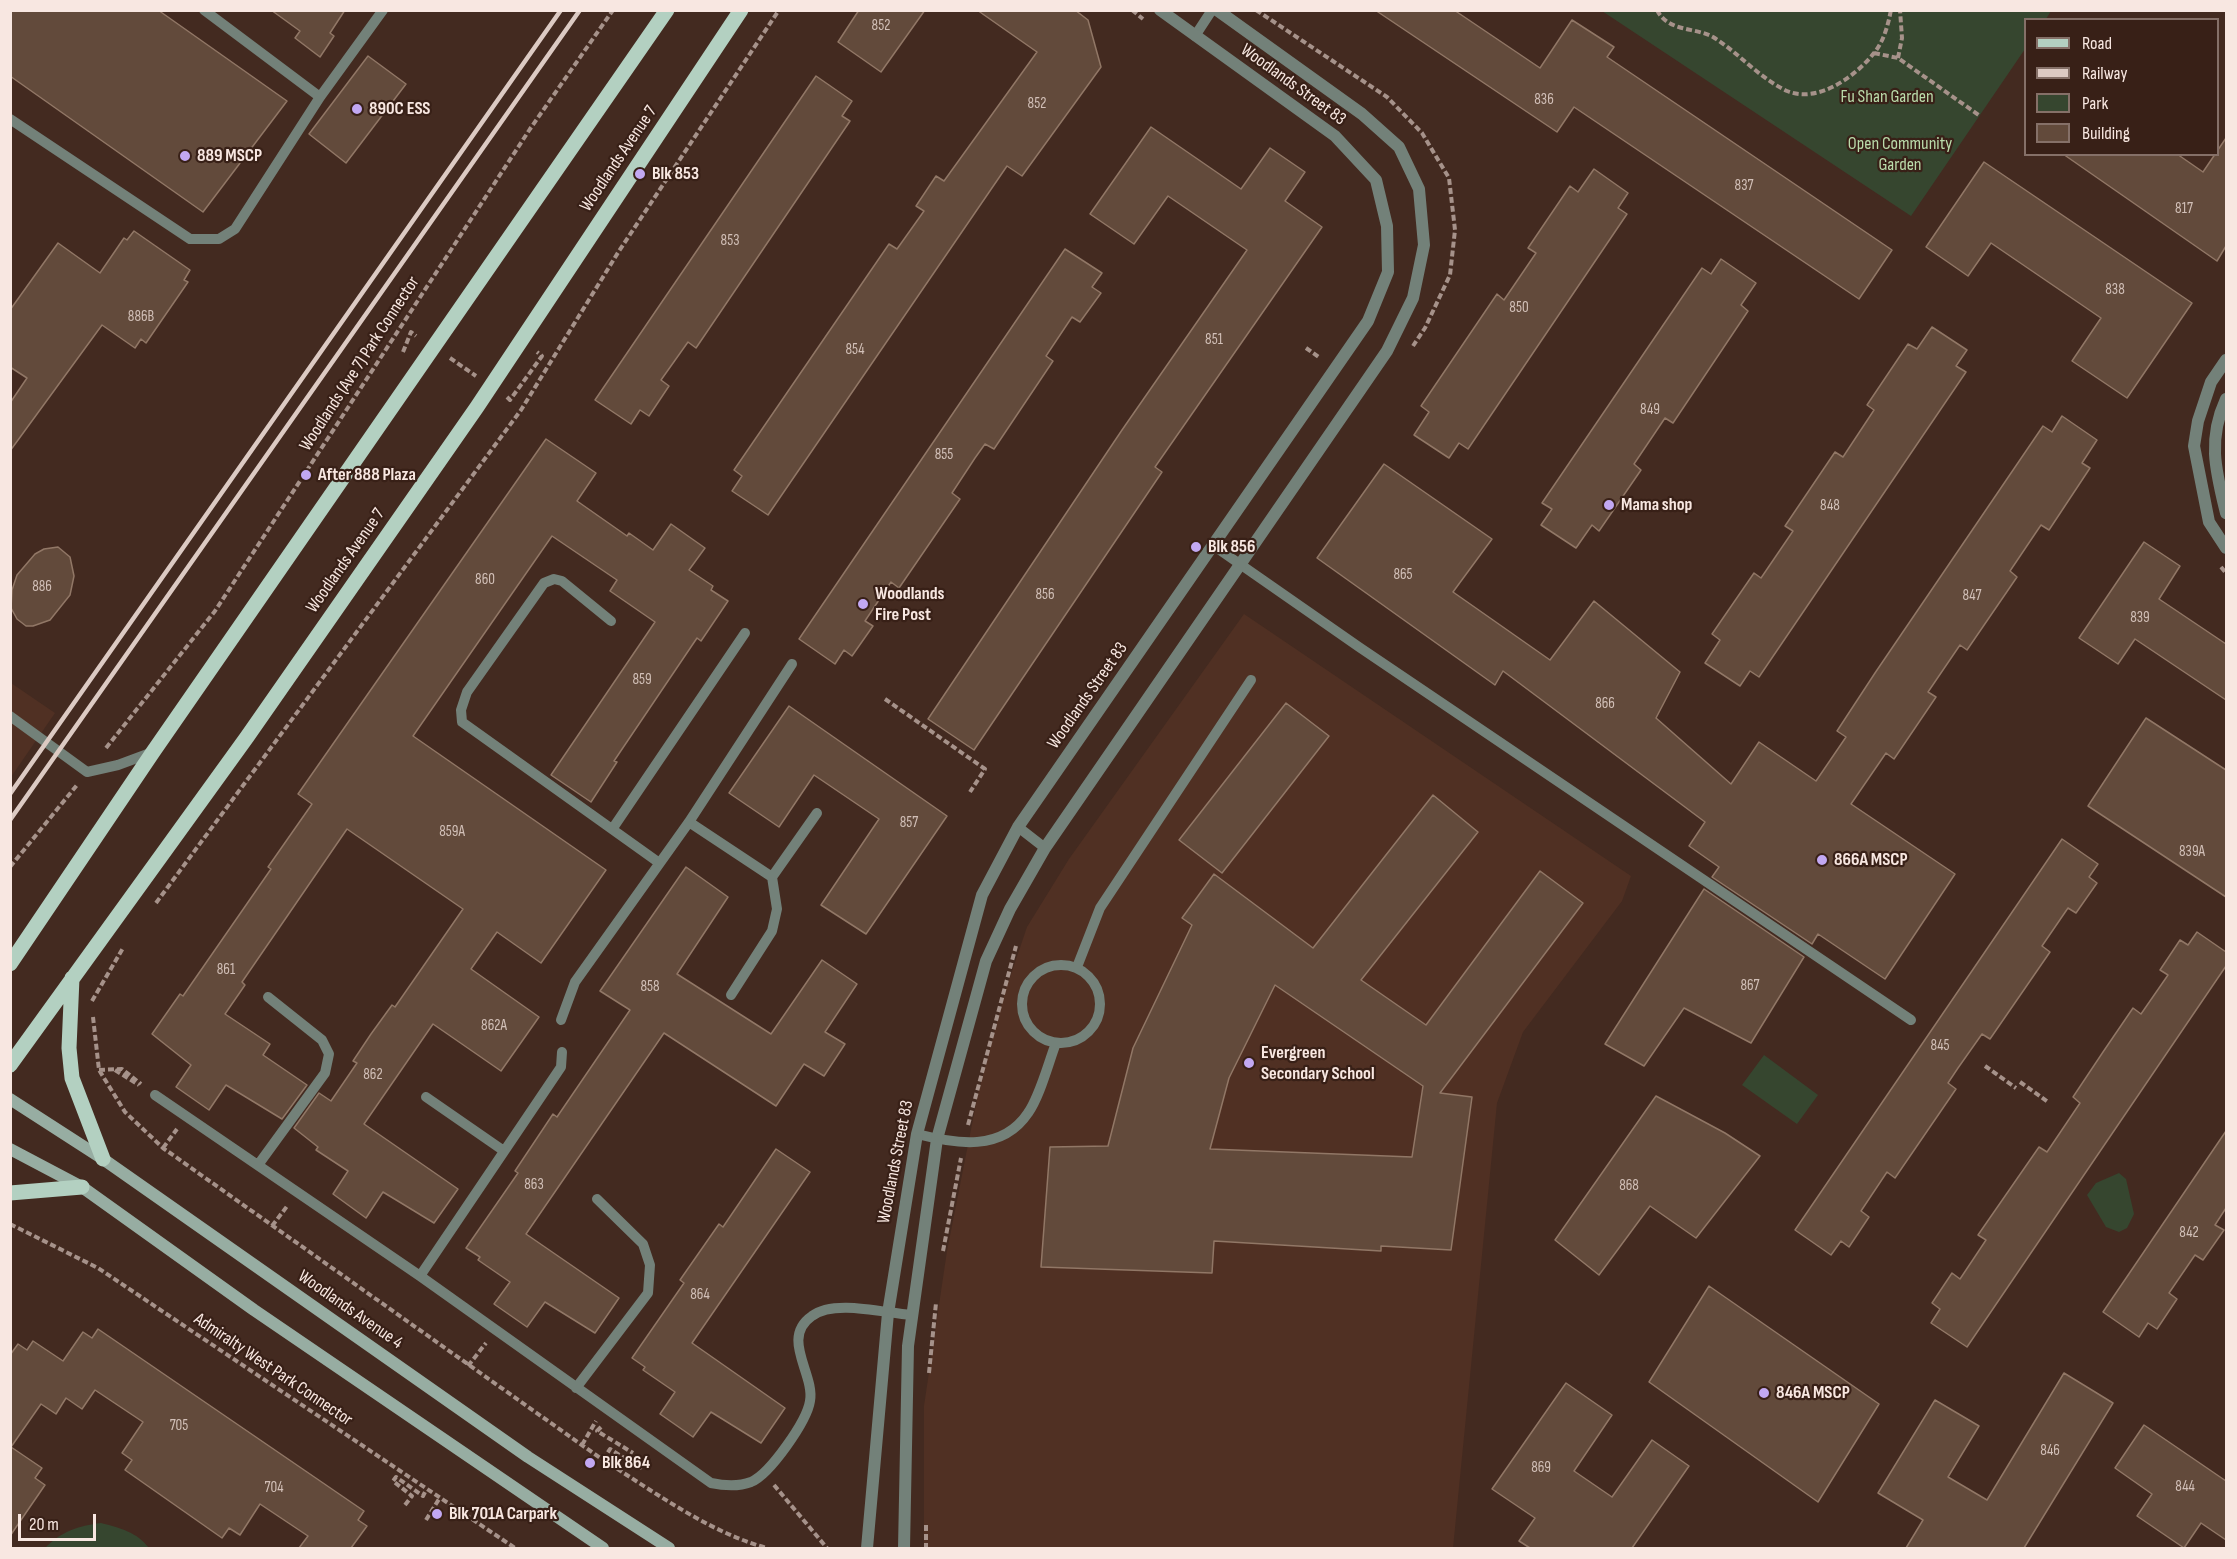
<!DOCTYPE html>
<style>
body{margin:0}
#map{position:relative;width:2237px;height:1559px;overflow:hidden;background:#432a20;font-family:"Sofia Sans Condensed",sans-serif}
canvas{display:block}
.frame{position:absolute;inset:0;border:12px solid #f8e7e1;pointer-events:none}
.legend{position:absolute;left:2024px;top:18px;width:195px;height:138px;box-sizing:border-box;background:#382017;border:2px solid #857068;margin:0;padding:8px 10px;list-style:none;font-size:18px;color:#f8e7e1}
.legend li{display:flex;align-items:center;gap:12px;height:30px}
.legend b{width:30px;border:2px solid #857068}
.scale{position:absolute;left:18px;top:1514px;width:78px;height:27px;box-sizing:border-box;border:3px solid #f8e7e1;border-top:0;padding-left:8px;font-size:18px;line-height:21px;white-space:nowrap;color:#f8e7e1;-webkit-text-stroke:4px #382017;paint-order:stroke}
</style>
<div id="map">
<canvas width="2237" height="1559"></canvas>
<div class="frame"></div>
<ul class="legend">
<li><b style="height:8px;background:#b3d0c1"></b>Road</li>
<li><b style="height:8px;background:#dccac3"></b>Railway</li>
<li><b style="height:16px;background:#36462f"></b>Park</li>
<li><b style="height:16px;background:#624a3b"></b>Building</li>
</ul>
<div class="scale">20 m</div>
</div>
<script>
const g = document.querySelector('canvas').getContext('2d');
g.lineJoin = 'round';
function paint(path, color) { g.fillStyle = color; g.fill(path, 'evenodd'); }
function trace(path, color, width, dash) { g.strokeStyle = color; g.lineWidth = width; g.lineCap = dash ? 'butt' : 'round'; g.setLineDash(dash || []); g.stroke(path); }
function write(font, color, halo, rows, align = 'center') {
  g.font = font + ' "Sofia Sans Condensed",sans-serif'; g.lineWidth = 4.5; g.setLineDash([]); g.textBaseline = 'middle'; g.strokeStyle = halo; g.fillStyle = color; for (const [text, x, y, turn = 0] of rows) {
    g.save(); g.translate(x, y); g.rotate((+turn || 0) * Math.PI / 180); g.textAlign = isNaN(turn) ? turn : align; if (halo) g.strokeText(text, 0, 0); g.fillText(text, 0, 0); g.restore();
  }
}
const built = new Path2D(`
 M 1244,614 L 1631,876 L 1622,901 L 1523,1032 L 1497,1103 L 1453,1548 L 924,1548 L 924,1406 L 947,1251 L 978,1094 L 1005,992 L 1027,927 L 1069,859 Z
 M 11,683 L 55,713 L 11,777 Z`);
const green = new Path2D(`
 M 1602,11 L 2050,10 L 2051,11 L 2046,19 L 2026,20 L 2025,49 L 1911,216 Z
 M 1764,1055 L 1818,1095 L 1797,1124 L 1742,1085 Z
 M 2119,1173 L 2126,1179 L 2134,1214 L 2127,1228 L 2119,1232 L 2106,1227 L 2087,1195 L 2096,1183 Z
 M 101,1523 C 120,1528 137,1532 149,1548 L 45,1548 C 62,1531 78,1526 101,1523 Z`);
const building = new Path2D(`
 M 10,10 L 158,10 L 287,101 L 203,212 L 10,76 Z
 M 271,10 L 345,10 L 330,33 L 334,36 L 320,57 L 295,38 L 300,31 Z
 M 859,10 L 925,10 L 881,72 L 838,42 Z
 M 977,10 L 1075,10 L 1088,20 L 1101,67 L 1022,176 L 1007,166 L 768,515 L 732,491 L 742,476 L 734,470 L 889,244 L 897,249 L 924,211 L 916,206 L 936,176 L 944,181 L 1037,52 Z
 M 1375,10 L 1454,10 L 1540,68 L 1572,20 L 1614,47 L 1607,57 L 1892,250 L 1859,299 L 1574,107 L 1557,132 Z
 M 368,56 L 406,84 L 346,163 L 309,134 Z
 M 816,76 L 852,101 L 842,116 L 850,121 L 696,348 L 688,342 L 661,380 L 669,386 L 649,416 L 640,410 L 631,424 L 595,400 Z
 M 1151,127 L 1241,189 L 1270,148 L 1305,172 L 1285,201 L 1322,227 L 1155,467 L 1162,472 L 974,750 L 928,719 L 1122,430 L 1247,250 L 1168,196 L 1134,244 L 1090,214 Z
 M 2226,138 L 2226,246 L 2217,261 L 2063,154 L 2177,154 L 2203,172 Z
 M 1984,162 L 2192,303 L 2127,398 L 2072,361 L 2101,318 L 1991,243 L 1968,276 L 1926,247 Z
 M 1594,169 L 1628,193 L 1618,208 L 1627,214 L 1468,449 L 1459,443 L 1449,458 L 1414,435 L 1429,412 L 1421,406 L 1497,294 L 1504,300 L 1536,253 L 1528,248 L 1570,186 L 1578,192 Z
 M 134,231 L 190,270 L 184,280 L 188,282 L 146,343 L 141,339 L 135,348 L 102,325 L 10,451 L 10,403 L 27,378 L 10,367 L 10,310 L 58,243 L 100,273 L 124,238 L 127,240 Z
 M 1065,249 L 1102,273 L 1092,287 L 1101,293 L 1080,322 L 1072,317 L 1046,356 L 1053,361 L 994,449 L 985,444 L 975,458 L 952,493 L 960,499 L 899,588 L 891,582 L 865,621 L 873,626 L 852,656 L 844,650 L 835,664 L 799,639 Z
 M 1721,259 L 1756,283 L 1741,305 L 1748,311 L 1673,423 L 1665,418 L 1634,464 L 1641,470 L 1599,531 L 1592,525 L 1576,548 L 1541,525 L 1552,509 L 1542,503 L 1702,268 L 1711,274 Z
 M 1932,327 L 1967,350 L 1956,366 L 1966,372 L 1759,677 L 1750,671 L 1740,686 L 1705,663 L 1720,640 L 1712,634 L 1754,573 L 1761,578 L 1793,531 L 1785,526 L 1835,452 L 1843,457 L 1874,410 L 1867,405 L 1908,344 L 1917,349 Z
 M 2062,416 L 2097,440 L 2082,463 L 2090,468 L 2049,530 L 2041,525 L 2010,571 L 2017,577 L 1967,650 L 1960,645 L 1928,692 L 1936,697 L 1894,759 L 1886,753 L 1851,804 L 1955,874 L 1885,979 L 1818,934 L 1812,944 L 1712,877 L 1719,867 L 1689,846 L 1705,822 L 1503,671 L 1495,685 L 1317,558 L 1384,464 L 1492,539 L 1453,592 L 1550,660 L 1594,601 L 1680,672 L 1656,718 L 1731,784 L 1759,742 L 1816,781 L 1846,737 L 1837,731 L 1875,673 L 2043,426 L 2052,432 Z
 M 546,439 L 596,473 L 577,501 L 627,536 L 629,533 L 653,550 L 671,524 L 705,548 L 689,570 L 713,586 L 711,590 L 728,601 L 701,641 L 697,638 L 614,761 L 617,762 L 591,802 L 551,775 L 655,622 L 610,591 L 617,580 L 552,536 L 413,736 L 606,870 L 541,963 L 497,932 L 471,969 L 539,1017 L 501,1071 L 433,1024 L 364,1124 L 458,1189 L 434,1223 L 383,1192 L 366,1218 L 333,1194 L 348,1171 L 316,1150 L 318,1147 L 294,1128 L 319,1093 L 331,1101 L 357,1063 L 353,1061 L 371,1034 L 392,1005 L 395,1007 L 463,909 L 347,829 L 242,982 L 245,985 L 225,1014 L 270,1044 L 263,1055 L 307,1085 L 282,1119 L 226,1085 L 209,1110 L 176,1087 L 191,1065 L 152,1034 L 180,994 L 183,996 L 271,869 L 268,867 L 312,804 L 298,794 Z
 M 2144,542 L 2180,566 L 2159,599 L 2226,644 L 2226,700 L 2135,639 L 2118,664 L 2079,638 Z
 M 58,547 L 70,557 L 74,576 L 70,595 L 50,620 L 33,626 L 26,626 L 17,619 L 11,608 L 12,590 L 17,575 L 35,554 L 44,549 Z
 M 1286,703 L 1329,736 L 1222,873 L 1179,840 Z
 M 789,706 L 947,816 L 866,934 L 821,905 L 879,819 L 814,775 L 779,827 L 729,793 Z
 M 2146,718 L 2226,770 L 2226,897 L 2088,806 Z
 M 1433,795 L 1478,832 L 1361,980 L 1426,1025 L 1540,871 L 1583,903 L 1440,1093 L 1472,1097 L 1451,1250 L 1381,1246 L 1381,1251 L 1214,1241 L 1212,1273 L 1041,1267 L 1050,1147 L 1108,1146 L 1133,1048 L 1192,925 L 1182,918 L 1214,874 L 1313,948 ZM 1275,985 L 1423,1086 L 1412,1157 L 1210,1149 L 1229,1078 Z
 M 2062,839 L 2098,864 L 2089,877 L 2097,883 L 2076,913 L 2068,908 L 2042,946 L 2050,952 L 1990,1039 L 1982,1034 L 1958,1068 L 1948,1083 L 1956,1089 L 1895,1178 L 1887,1172 L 1861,1211 L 1869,1217 L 1849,1247 L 1841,1241 L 1831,1255 L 1795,1230 Z
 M 686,867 L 728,897 L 677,974 L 771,1034 L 822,960 L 857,984 L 825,1032 L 845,1044 L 824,1076 L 804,1064 L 776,1106 L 664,1033 L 526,1234 L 619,1298 L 595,1333 L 545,1302 L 527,1327 L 494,1304 L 510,1282 L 478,1260 L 480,1257 L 466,1248 L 518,1173 L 515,1171 L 553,1114 L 557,1117 L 630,1010 L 600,991 Z
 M 1704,889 L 1804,957 L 1751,1043 L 1684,1008 L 1644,1066 L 1605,1044 Z
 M 2197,932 L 2226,952 L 2226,966 L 1967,1347 L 1931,1323 L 1940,1309 L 1932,1303 L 1952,1273 L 1960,1279 L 1986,1240 L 1978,1235 L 2039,1147 L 2047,1152 L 2080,1103 L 2073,1097 L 2103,1052 L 2133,1008 L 2141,1014 L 2168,975 L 2160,970 L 2180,940 L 2188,945 Z
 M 1656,1096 L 1725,1133 L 1760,1156 L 1696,1238 L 1650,1206 L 1599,1275 L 1555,1240 Z
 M 2226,1131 L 2226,1208 L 2215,1225 L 2224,1230 L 2203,1260 L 2195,1255 L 2169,1293 L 2177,1299 L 2157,1329 L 2148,1323 L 2139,1337 L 2103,1312 Z
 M 776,1149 L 810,1172 L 692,1343 L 785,1408 L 761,1443 L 711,1412 L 693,1437 L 660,1414 L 675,1392 L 643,1370 L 645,1367 L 632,1358 L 684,1283 L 680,1280 L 719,1224 L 723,1227 Z
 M 1709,1286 L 1879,1404 L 1818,1502 L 1649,1382 Z
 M 98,1329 L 364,1511 L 358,1520 L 367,1526 L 351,1548 L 299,1548 L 308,1536 L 260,1504 L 240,1535 L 229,1528 L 222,1538 L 125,1470 L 132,1460 L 122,1453 L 143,1422 L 95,1390 L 82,1409 L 66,1398 L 56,1414 L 41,1404 L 11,1447 L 42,1468 L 35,1478 L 45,1485 L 10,1536 L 10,1355 L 18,1344 L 27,1350 L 33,1341 L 63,1361 L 83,1332 L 92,1338 Z
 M 2064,1373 L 2113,1403 L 2024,1548 L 1906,1548 L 1923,1520 L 1878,1493 L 1935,1400 L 1979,1426 L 1948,1477 L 1987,1500 Z
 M 1566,1383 L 1612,1415 L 1574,1471 L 1612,1497 L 1652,1440 L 1689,1466 L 1632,1548 L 1530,1548 L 1519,1541 L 1535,1518 L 1492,1489 Z
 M 2144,1425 L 2226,1481 L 2226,1540 L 2201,1523 L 2184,1548 L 2137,1516 L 2152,1494 L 2115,1468 Z`);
const path = new Path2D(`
 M 1132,10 L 1143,19
 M 1256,10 L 1387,97 L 1422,133 L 1449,178 L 1455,230 L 1450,275 L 1425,328 L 1413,346
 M 1657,10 C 1668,32 1695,27 1713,37 C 1739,53 1759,78 1787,91 C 1818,104 1856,76 1874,53 C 1884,41 1888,25 1891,10
 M 1874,53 L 1898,58 L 1980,116
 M 1898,58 L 1902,38 L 1900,10
 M 1306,348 L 1320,358
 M 403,352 L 411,332 L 416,336
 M 450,358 L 476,376
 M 507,397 L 510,400 L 542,356 L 537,352
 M 2221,567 L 2226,573
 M 885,699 L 985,769 L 970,792
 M 106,748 L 215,611 L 530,129 L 613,10
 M 10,867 L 77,785
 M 156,903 L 521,410 L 619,251 L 779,10
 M 92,1001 L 123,948
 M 93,1017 L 99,1070 L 125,1112 L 163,1148 L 603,1460 C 655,1492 708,1532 767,1548
 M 1985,1066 L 2016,1088
 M 99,1070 L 122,1069 L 141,1084
 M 115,1070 L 139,1085
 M 2020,1082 L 2048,1102
 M 968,1125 L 1016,946
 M 163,1148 L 177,1129
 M 10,1224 L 98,1268 L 515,1548
 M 272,1226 L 288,1205
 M 943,1251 L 961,1158
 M 468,1366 L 486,1343
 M 929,1373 L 936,1303
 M 601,1427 L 597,1431 L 633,1453
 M 582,1445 L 596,1421
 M 603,1460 L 610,1449 L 640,1468 L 644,1460
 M 774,1485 L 827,1548
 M 405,1505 L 412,1496 L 393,1481 L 396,1477 L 423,1496 L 426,1490
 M 426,1520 L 439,1499
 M 926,1525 L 926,1548`);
const service = new Path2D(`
 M 204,10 L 320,97
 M 1195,36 L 1212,10
 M 10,119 L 190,239 L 219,239 L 235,229 L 320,97 L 383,10
 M 1214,546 L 1359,647 L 1911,1020
 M 611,621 L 562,581 L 554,579 L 544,583 L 467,692 L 461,710 L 462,722 L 658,862
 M 10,716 L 87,772 L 118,765 L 153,752
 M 689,822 L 772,877
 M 1018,827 L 1045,848
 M 613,828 L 745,633
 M1022 1004a39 39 0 1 1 78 0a39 39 0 1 1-78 0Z
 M 1077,967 L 1100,908 L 1251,680
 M 731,995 L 772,931 L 777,909 L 772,877 L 817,813
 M 561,1020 L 575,982 L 689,822 L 792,664
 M 155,1095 L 420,1276 L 711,1483 C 725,1486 738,1487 751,1482 C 770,1474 807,1421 810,1401 C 815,1374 780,1338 812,1316 C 834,1299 884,1313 911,1315
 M 426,1097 L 504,1151
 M 917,1134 C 956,1144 1002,1152 1028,1113 C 1040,1096 1048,1064 1056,1043
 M 258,1165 L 325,1073 L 329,1054 L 322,1040 L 268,997
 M 420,1276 L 561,1067 L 562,1052
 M 576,1388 L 648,1293 L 650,1265 L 643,1244 L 597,1199`);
const minor = new Path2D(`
 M 2226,360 L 2211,382 L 2198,421 L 2194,446 L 2209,522 L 2226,548
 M 2226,399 C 2207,440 2216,472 2226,513
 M 867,1548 L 888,1313 L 917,1134 L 982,895 L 1018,827 L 1368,321 L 1388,272 L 1387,226 L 1376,180 L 1335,136 L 1160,10
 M 904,1548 L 908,1346 L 937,1139 L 986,961 L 1010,909 L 1045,848 L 1387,351 L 1413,298 L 1424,245 L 1419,189 L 1399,147 L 1362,114 L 1217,10`);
const secondary = new Path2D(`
 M 10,1099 L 103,1159 L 528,1457 L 669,1548
 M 10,1149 L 82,1187 L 254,1310 L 603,1548`);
const primary = new Path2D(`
 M 10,964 L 153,752 L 667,10
 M 72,978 L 69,1048 L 72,1078 L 103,1159
 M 10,1065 L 247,737 L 477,407 L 741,10
 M 10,1193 L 82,1187`);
const rail = new Path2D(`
 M 10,794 L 561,10
 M 10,820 L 580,10`);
const markers = [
 [357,109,6,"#c2a8f2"],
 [185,156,6,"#c2a8f2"],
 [640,174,6,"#c2a8f2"],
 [306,475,6,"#c2a8f2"],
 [1609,505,6,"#c2a8f2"],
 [1196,547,6,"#c2a8f2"],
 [863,604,6,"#c2a8f2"],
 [1822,860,6,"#c2a8f2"],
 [1249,1063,6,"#c2a8f2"],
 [1764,1393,6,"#c2a8f2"],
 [590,1463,6,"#c2a8f2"],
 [437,1514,6,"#c2a8f2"]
];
const numberNames = [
 ["852",881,26],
 ["836",1544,100],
 ["852",1037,104],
 ["837",1744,186],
 ["817",2184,209],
 ["853",730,241],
 ["838",2115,290],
 ["850",1519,308],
 ["886B",141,317],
 ["851",1214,340],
 ["854",855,350],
 ["849",1650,410],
 ["855",944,455],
 ["848",1830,506],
 ["865",1403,575],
 ["860",485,580],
 ["886",42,587],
 ["856",1045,595],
 ["847",1972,596],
 ["839",2140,618],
 ["859",642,680],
 ["866",1605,704],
 ["857",909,823],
 ["859A",452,832],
 ["839A",2192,852],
 ["861",226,970],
 ["867",1750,986],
 ["858",650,987],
 ["862A",494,1026],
 ["845",1940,1046],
 ["862",373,1075],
 ["863",534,1185],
 ["868",1629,1186],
 ["842",2189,1233],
 ["864",700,1295],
 ["705",179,1426],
 ["846",2050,1451],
 ["869",1541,1468],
 ["844",2185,1487],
 ["704",274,1488]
];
const streetNames = [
 ["Woodlands Street 83",1293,85,36],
 ["Woodlands Avenue 7",619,159,-56],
 ["Woodlands (Ave 7) Park Connector",360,364,-57],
 ["Woodlands Avenue 7",346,561,-55],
 ["Woodlands Street 83",1088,696,-55],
 ["Woodlands Street 83",896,1162,-79],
 ["Woodlands Avenue 4",350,1310,35],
 ["Admiralty West Park Connector",273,1370,34]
];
const parkNames = [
 ["Fu Shan Garden",1887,97],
 ["Open Community",1900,144],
 ["Garden",1900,165]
];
const poiNames = [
 ["890C ESS",369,109],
 ["889 MSCP",197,156],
 ["Blk 853",652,174],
 ["After 888 Plaza",318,475],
 ["Mama shop",1621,505],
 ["Blk 856",1208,547],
 ["Woodlands",875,594],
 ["Fire Post",875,615],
 ["866A MSCP",1834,860],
 ["Evergreen",1261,1053],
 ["Secondary School",1261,1074],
 ["846A MSCP",1776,1393],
 ["Blk 864",602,1463],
 ["Blk 701A Carpark",449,1514]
];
paint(built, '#503023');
paint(green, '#36462f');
paint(building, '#624a3b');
trace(building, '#917766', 1.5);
trace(path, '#a6928a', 4, [6, 3]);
trace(service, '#738179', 10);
trace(minor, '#738179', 12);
trace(secondary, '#97ada2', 12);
trace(primary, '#b3d0c1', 15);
trace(rail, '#dccac3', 4.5);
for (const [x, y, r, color] of markers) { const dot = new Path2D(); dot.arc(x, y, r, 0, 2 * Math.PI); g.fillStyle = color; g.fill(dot); trace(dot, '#382017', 2); }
write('15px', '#d2c0b8', null, numberNames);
write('18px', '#f8e7e1', '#382017', streetNames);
write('18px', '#badbaa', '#382017', parkNames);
write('bold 18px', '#f8e7e1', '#382017', poiNames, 'left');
</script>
